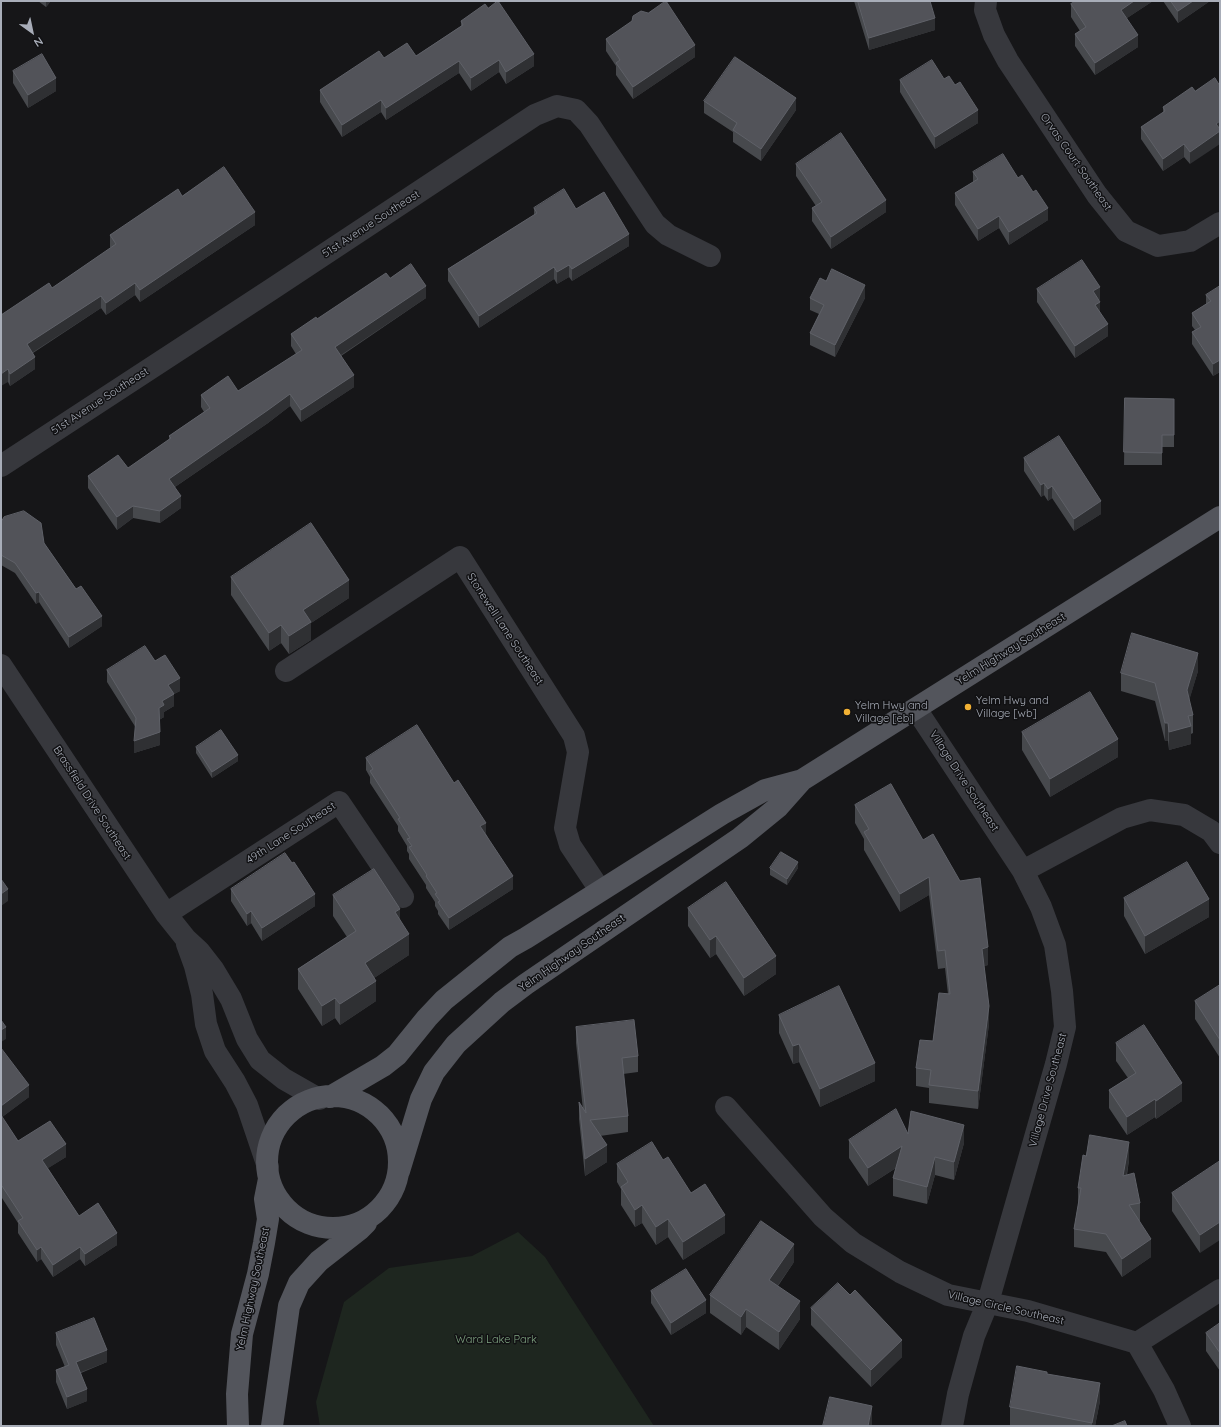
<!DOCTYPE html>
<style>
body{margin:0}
#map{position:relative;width:1221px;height:1427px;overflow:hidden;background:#161618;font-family:Quicksand,sans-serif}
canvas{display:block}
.frame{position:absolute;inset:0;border:2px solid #a8adb8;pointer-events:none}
.north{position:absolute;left:12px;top:12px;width:40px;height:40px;-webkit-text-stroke:3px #111113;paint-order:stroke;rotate:147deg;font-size:11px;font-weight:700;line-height:16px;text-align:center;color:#a8adb8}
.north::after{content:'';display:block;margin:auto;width:14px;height:18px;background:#a8adb8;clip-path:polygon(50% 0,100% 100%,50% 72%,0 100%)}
</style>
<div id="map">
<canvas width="1221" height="1427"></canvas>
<div class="frame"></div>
<div class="north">N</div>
</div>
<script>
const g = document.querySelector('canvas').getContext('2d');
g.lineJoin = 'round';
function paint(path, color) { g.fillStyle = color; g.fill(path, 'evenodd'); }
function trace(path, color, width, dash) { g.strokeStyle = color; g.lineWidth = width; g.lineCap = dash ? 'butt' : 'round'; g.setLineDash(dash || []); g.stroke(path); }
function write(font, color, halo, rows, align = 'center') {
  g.font = font + ' Quicksand,sans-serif'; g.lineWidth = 3; g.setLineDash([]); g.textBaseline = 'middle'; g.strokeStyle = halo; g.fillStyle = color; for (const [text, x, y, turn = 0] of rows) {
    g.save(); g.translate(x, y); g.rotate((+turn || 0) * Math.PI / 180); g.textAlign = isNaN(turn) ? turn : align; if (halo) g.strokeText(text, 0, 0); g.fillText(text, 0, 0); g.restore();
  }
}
const green = new Path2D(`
 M 518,1232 L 545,1257 L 654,1426 L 320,1426 L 316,1402 L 344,1302 L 389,1268 L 472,1256 Z`);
const minor = new Path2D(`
 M 986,1 L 985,10 L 994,35 L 1008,61 L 1097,195 L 1126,231 L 1158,246 L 1190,241 L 1220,223
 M 1,466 L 272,289 L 535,115 L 557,106 L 576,110 L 589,124 L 655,224 L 668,235 L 710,256
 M 1,665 L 166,914 L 186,939 L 199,951 L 213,969 L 231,999 L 247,1039 L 260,1060 L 284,1079 L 319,1099
 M 286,671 L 460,557 L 574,736 L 578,752 L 565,828 L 570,845 L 600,890
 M 916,709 L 1023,871 L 1041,907 L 1055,945 L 1062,991 L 1065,1027 L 1056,1064 L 988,1302 L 974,1336 L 958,1394 L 952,1426
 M 1023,871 L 1122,818 L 1150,810 L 1184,815 L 1211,831 L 1220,843
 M 166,914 L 339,802 L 403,897
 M 187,944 L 195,966 L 202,994 L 206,1024 L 215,1051 L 235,1082 L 247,1105 L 268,1167
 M 726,1107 L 823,1217 L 853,1243 L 900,1272 L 948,1295 L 1028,1311 L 1137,1343 L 1220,1290
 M 1137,1343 L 1164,1390 L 1180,1426`);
const major = new Path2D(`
 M267 1162a66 66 0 1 1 132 0a66 66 0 1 1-132 0Z
 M 330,1097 L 383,1066 L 397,1055 L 427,1018 L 444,1000 L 510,947 L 526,938 L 722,814 L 765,790 L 802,780 L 1220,517
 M 399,1171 L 421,1099 L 434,1072 L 456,1044 L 502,1002 L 526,984 L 740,838 L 778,807 L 802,780
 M 238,1426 L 237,1394 L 242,1334 L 258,1274 L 264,1243 L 268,1219 L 265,1199 L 269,1179
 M 272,1426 L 289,1306 L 299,1283 L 319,1261 L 360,1229 L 366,1223`);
const wall = new Path2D(`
 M 38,1 L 51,1 L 46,7 Z
 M 854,1 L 930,1 L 935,30 L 869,50 Z
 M 1076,1 L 1153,1 L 1127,18 L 1138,47 L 1095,75 L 1075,46 L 1075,34 L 1080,31 L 1071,17 L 1071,4 Z
 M 1163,1 L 1210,1 L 1178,23 Z
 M 488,8 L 534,66 L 506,84 L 499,72 L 471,91 L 459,73 L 386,120 L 381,112 L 342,137 L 320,102 L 320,90 L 384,58 L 416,56 L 461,26 L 461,21 Z
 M 606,39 L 695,57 L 633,99 L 616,75 L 616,66 L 606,51 Z
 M 13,71 L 56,91 L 28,108 L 13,83 Z
 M 944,79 L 978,123 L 935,149 L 900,92 L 900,80 Z
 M 1195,91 L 1190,164 L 1184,157 L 1163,171 L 1141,139 L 1141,127 L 1163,113 L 1163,107 Z
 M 704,101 L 796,110 L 761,161 L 733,142 L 733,132 L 704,113 Z
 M 796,164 L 886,212 L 831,249 L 812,221 L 812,208 L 816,206 L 796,176 Z
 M 973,172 L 1018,178 L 1048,220 L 1009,245 L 999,228 L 978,241 L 955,205 L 955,193 L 973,182 Z
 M 182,196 L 255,225 L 140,302 L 135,295 L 106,315 L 101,308 L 33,353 L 35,369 L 10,386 L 8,382 L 1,315 L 52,288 L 111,248 L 110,247 L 110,235 Z
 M 534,208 L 576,209 L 629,246 L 572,281 L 569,277 L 557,284 L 554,279 L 479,328 L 448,281 L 448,269 L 534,215 Z
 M 390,278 L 426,298 L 341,356 L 354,387 L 301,422 L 290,406 L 268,423 L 175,487 L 181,508 L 160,523 L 133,518 L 117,530 L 88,488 L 88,476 L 128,468 L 169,440 L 169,436 L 204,412 L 201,407 L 201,395 L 238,391 L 296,354 L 291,346 L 291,334 Z
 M 826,281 L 865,298 L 835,357 L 810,345 L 810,333 L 819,314 L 810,310 L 810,298 Z
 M 1220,286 L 1220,372 L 1213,376 L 1192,344 L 1192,332 L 1195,330 L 1192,326 L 1192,313 L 1206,304 L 1206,295 Z
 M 1037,289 L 1100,299 L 1099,300 L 1100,312 L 1108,336 L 1075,358 L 1037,302 Z
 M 1125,398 L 1174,399 L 1174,447 L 1162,447 L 1162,465 L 1124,465 Z
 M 1024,458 L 1101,514 L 1074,531 L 1052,498 L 1048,501 L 1044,495 L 1041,497 L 1024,471 Z
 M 1,522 L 44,543 L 102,626 L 69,648 L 39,602 L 36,604 L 15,573 L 1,565 Z
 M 231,577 L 349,598 L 311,623 L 311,640 L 289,654 L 281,643 L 269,651 L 231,595 Z
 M 155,661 L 180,691 L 174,694 L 174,706 L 164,712 L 164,717 L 159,720 L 160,745 L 134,753 L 136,728 L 107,682 L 107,670 Z
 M 1198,671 L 1189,700 L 1193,715 L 1193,733 L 1191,734 L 1191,744 L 1169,750 L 1168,741 L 1165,741 L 1155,701 L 1121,691 L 1121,673 Z
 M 1022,732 L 1118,757 L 1050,797 L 1022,750 Z
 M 196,747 L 238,761 L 212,778 L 196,753 Z
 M 366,758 L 486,834 L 513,889 L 449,930 L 438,914 L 438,911 L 435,906 L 435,902 L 426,888 L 426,885 L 409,859 L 409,854 L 407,851 L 407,846 L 398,831 L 398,826 L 370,783 L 370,777 L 366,770 Z
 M 891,784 L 988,965 L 984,966 L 989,1024 L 978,1109 L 929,1103 L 929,1088 L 916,1086 L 916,1068 L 933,1041 L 948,994 L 945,968 L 938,969 L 929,895 L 900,912 L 864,850 L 864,839 L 855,823 L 855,805 Z
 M 770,868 L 798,868 L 787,885 L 770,875 Z
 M 231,889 L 315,906 L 262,941 L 251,923 L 247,926 L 231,901 Z
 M 333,895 L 400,920 L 409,955 L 374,978 L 376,1001 L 340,1025 L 335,1018 L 322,1026 L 298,989 L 298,969 L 347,937 L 333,916 Z
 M 1124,898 L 1209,917 L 1145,954 L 1124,916 Z
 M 688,908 L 776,974 L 744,996 L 716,954 L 710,958 L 688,926 Z
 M 1220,985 L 1220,1058 L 1195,1019 L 1195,1001 Z
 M 779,1015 L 875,1081 L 820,1107 L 799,1062 L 793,1064 L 779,1033 Z
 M 576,1027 L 638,1056 L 638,1072 L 623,1074 L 628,1116 L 628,1132 L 600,1136 L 607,1162 L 585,1176 L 579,1119 L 579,1102 L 583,1110 L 576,1043 Z
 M 1116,1043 L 1182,1101 L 1156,1119 L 1155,1117 L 1127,1135 L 1109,1108 L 1109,1090 L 1128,1078 L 1116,1061 Z
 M 1,1048 L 29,1097 L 2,1117 L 18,1141 L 66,1157 L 48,1168 L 79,1216 L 117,1245 L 85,1266 L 80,1259 L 53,1277 L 41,1259 L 37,1262 L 18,1233 L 18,1223 L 2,1198 Z
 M 908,1134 L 964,1143 L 954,1180 L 935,1175 L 927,1204 L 893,1196 L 893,1178 L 896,1168 L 868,1186 L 849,1158 L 849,1140 Z
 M 1086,1156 L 1129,1160 L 1127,1175 L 1140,1203 L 1140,1221 L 1139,1221 L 1151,1257 L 1122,1277 L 1106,1252 L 1074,1247 L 1074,1229 L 1078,1206 L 1078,1188 Z
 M 663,1160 L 725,1233 L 683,1260 L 668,1237 L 656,1245 L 642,1223 L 635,1227 L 621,1205 L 621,1189 L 617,1182 L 617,1164 Z
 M 1220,1161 L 1200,1253 L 1172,1211 L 1172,1193 Z
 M 794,1262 L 778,1286 L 800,1319 L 779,1350 L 746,1327 L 741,1335 L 710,1313 L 710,1295 Z
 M 651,1291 L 706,1313 L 671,1335 L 651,1303 Z
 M 850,1295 L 902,1357 L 871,1387 L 811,1325 L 811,1308 Z
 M 1220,1323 L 1220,1371 L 1206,1351 L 1206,1333 Z
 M 56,1333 L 107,1362 L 81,1373 L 87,1401 L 67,1409 L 56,1382 L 56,1370 L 65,1367 L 56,1345 Z
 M 1047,1374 L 1100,1401 L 1095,1426 L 1014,1426 L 1010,1425 L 1010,1407 Z`);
const shadedWall = new Path2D(`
 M 46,1 L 51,1 L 46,7 Z
 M 1134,1 L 1153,1 L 1121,22 L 1121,10 Z
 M 1193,1 L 1210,1 L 1178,23 L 1178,11 Z
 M 935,18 L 935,30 L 869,50 L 869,38 Z
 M 1138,35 L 1138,47 L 1095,75 L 1095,63 Z
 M 695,45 L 695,57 L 633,99 L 633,87 Z
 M 534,54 L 534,66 L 506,84 L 506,72 Z
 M 499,60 L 499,72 L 471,91 L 471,78 Z
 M 459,61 L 459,73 L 386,120 L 386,108 Z
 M 56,78 L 56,91 L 28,108 L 28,95 Z
 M 796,98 L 796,110 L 761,161 L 761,149 Z
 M 381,100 L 381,112 L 342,137 L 342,125 Z
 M 978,110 L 978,123 L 935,149 L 935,137 Z
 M 1220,121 L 1220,144 L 1190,164 L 1190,152 L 1216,124 Z
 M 1184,144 L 1184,157 L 1163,171 L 1163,159 Z
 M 886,200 L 886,212 L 831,249 L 831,237 Z
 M 1048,208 L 1048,220 L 1009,245 L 1009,232 Z
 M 255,212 L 255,225 L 140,302 L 140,290 Z
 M 999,216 L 999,228 L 978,241 L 978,229 Z
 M 629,234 L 629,246 L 572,281 L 572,269 Z
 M 569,265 L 569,277 L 557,284 L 557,272 Z
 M 554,267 L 554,279 L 479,328 L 479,316 Z
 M 135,283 L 135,295 L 106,315 L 106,303 Z
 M 865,285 L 865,298 L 835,357 L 835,345 Z
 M 426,286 L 426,298 L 335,359 L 335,347 Z
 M 1100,287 L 1100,299 L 1093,303 L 1093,291 Z
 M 101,296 L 101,308 L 27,356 L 27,344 Z
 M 1100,302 L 1100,314 L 1095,305 Z
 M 1108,324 L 1108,336 L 1075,358 L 1075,346 Z
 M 35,357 L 35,369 L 10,386 L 10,374 Z
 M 1220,360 L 1220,372 L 1213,376 L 1213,364 Z
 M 8,369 L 8,382 L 1,386 L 1,374 Z
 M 354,375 L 354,387 L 301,422 L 301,410 Z
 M 290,394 L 290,406 L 268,423 L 169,491 L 169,479 Z
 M 1044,483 L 1044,495 L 1041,497 L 1041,485 Z
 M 1052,486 L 1052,498 L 1048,501 L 1048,489 Z
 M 181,496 L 181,508 L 160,523 L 160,511 Z
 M 1101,501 L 1101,514 L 1074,531 L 1074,519 Z
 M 133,506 L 133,518 L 117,530 L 117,517 Z
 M 349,580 L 349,598 L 311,623 L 311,640 L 289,654 L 289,636 L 303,610 Z
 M 39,592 L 39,602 L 36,604 L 36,593 Z
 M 102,616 L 102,626 L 69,648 L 69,637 Z
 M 281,625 L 281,643 L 269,651 L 269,633 Z
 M 1198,653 L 1198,671 L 1187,708 L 1187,690 Z
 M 180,678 L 180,691 L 174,694 L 174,706 L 164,712 L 164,717 L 159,720 L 159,708 L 168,685 Z
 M 1165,723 L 1168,723 L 1168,741 L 1165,741 Z
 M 1191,726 L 1191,744 L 1169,750 L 1169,732 Z
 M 160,732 L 160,745 L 134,753 L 134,741 Z
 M 1118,739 L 1118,757 L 1050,797 L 1050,779 Z
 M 238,755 L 238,761 L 212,778 L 212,772 Z
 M 486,823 L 486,835 L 480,826 Z
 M 798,862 L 798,868 L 787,885 L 787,879 Z
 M 513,876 L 513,889 L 449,930 L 449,918 Z
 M 929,877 L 929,895 L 900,912 L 900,894 Z
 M 8,889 L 8,901 L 1,906 L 1,894 Z
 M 315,894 L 315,906 L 262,941 L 262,928 Z
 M 1209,899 L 1209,917 L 1145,954 L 1145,936 Z
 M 400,909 L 400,929 L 395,912 Z
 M 251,911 L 251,923 L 247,926 L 247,914 Z
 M 409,934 L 409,955 L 365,984 L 365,963 Z
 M 716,936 L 716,954 L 710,958 L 710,940 Z
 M 988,947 L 988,965 L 982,967 L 982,949 Z
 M 776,956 L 776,974 L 744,996 L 744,978 Z
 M 376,981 L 376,1001 L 340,1025 L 340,1004 Z
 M 335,998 L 335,1018 L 322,1026 L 322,1006 Z
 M 989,1006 L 989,1024 L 978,1109 L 978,1091 Z
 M 6,1027 L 6,1039 L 1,1042 L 1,1030 Z
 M 799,1044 L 799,1062 L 793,1064 L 793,1046 Z
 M 875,1063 L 875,1081 L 820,1107 L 820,1089 Z
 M 1182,1083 L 1182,1101 L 1156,1119 L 1156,1101 Z
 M 29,1085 L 29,1097 L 1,1118 L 1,1106 Z
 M 1155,1099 L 1155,1117 L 1127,1135 L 1127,1117 Z
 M 964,1125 L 964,1143 L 954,1180 L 954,1162 Z
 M 1129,1142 L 1129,1160 L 1123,1194 L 1123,1176 Z
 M 66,1144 L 66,1157 L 42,1172 L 42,1160 Z
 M 607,1145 L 607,1162 L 585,1176 L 585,1159 Z
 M 902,1146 L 902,1164 L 868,1186 L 868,1168 Z
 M 935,1157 L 935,1175 L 927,1204 L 927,1187 Z
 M 2,1186 L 2,1198 L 1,1199 L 1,1187 Z
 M 642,1205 L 642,1223 L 635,1227 L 635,1210 Z
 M 725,1215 L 725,1233 L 683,1260 L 683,1242 Z
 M 668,1219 L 668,1237 L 656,1245 L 656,1227 Z
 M 1220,1222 L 1220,1240 L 1200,1253 L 1200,1235 Z
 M 117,1233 L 117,1245 L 85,1266 L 85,1254 Z
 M 1151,1239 L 1151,1257 L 1122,1277 L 1122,1259 Z
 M 794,1244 L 794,1262 L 769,1298 L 769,1280 Z
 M 41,1247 L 41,1259 L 37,1262 L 37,1250 Z
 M 80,1247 L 80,1259 L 53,1277 L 53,1265 Z
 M 706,1300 L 706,1313 L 671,1335 L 671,1323 Z
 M 800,1301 L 800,1319 L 779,1350 L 779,1332 Z
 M 746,1309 L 746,1327 L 741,1335 L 741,1317 Z
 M 902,1340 L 902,1357 L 871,1387 L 871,1370 Z
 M 107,1350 L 107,1362 L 76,1374 L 76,1362 Z
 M 1100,1383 L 1100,1401 L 1095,1426 L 1092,1426 L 1092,1423 Z
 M 87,1389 L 87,1401 L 67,1409 L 67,1397 Z
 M 872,1406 L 872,1426 L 868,1426 Z`);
const building = new Path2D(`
 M 498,1 L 534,54 L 506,72 L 499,60 L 471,78 L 459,61 L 386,108 L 381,100 L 342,125 L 320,90 L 379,51 L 384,58 L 407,43 L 416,56 L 463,25 L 461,21 L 485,4 L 488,8 Z
 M 666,1 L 695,45 L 633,87 L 616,63 L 620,60 L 606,39 L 632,21 L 633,16 L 641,11 L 648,13 Z
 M 858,1 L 930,1 L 935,18 L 869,38 Z
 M 1076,1 L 1134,1 L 1121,10 L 1138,35 L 1095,63 L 1075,34 L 1086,27 L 1071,4 Z
 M 1171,1 L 1193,1 L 1178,11 Z
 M 42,54 L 56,78 L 28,95 L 13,71 Z
 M 735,57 L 796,98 L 761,149 L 733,130 L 737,123 L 704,101 Z
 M 932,60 L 944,79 L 949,76 L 955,85 L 960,82 L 978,110 L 935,137 L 900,80 Z
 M 1215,78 L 1220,86 L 1220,121 L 1216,124 L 1220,129 L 1220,131 L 1190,152 L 1184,144 L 1163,159 L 1141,127 L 1165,111 L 1163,107 L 1192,87 L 1195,91 Z
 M 841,133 L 886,200 L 831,237 L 812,208 L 822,202 L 796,164 Z
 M 1003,154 L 1018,178 L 1022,175 L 1033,192 L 1036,190 L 1048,208 L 1009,232 L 999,216 L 978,229 L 955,193 L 978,179 L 973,172 Z
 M 224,167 L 255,212 L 140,290 L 135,283 L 106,303 L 101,296 L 27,344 L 35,357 L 10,374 L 8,369 L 1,374 L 1,315 L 49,283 L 52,288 L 116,244 L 110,235 L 178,189 L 182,196 Z
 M 564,189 L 576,209 L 604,192 L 629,234 L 572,269 L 569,265 L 557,272 L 554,267 L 479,316 L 448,269 L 537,213 L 534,208 Z
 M 1082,260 L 1100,287 L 1093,291 L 1100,302 L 1095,305 L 1108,324 L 1075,346 L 1037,289 Z
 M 411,264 L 426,286 L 335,347 L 354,375 L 301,410 L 290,394 L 268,410 L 169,479 L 181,496 L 160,511 L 133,506 L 117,517 L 88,476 L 118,455 L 128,468 L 171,438 L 169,436 L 210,408 L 201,395 L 228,376 L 238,391 L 302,350 L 291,334 L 316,317 L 317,319 L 386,273 L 390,278 Z
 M 832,269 L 865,285 L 835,345 L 810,333 L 824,305 L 810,298 L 820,278 L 826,281 Z
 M 1220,286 L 1220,360 L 1213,364 L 1192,332 L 1201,327 L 1192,313 L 1211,301 L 1206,295 Z
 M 1125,398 L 1174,399 L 1174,435 L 1162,435 L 1162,453 L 1124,452 Z
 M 1059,436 L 1101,501 L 1074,519 L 1052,486 L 1048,489 L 1044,483 L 1041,485 L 1024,458 Z
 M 24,511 L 41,523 L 44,543 L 76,589 L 81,586 L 102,616 L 69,637 L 39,592 L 36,593 L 15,563 L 1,555 L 1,522 L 4,517 Z
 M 311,523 L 349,580 L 303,610 L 311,622 L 289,636 L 281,625 L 269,633 L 231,577 Z
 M 1132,633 L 1198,653 L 1187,690 L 1193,715 L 1188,716 L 1191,726 L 1169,732 L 1168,723 L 1165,723 L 1155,683 L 1121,673 Z
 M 145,646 L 155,661 L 165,655 L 180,678 L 168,685 L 174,694 L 162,701 L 164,705 L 159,708 L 160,732 L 134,741 L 136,718 L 107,670 Z
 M 1090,692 L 1118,739 L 1050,779 L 1022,732 Z
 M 417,725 L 454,783 L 458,780 L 486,823 L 480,826 L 513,876 L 449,918 L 438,902 L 440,901 L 435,894 L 437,893 L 426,876 L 427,875 L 409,847 L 412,846 L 407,839 L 410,838 L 398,819 L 400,818 L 370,771 L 373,769 L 366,758 Z
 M 221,730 L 238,755 L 212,772 L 196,747 Z
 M 891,784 L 923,840 L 933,834 L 960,881 L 980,878 L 988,947 L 982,949 L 989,1006 L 978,1091 L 929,1085 L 931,1070 L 916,1068 L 920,1040 L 933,1041 L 939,993 L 950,994 L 945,950 L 938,951 L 929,877 L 900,894 L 864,832 L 869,829 L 855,805 Z
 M 781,852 L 798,862 L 787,879 L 770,868 Z
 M 285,853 L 292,863 L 294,862 L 315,894 L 262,928 L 251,911 L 247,914 L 231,889 Z
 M 1187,862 L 1209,899 L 1145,936 L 1124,898 Z
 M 374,869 L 400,909 L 395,912 L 409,934 L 365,963 L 376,981 L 340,1004 L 335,998 L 322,1006 L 298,969 L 356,931 L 333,895 Z
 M 1,879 L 8,889 L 1,894 Z
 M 726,882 L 776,956 L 744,978 L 716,936 L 710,940 L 688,908 Z
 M 1220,985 L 1220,1040 L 1195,1001 Z
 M 839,986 L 875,1063 L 820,1089 L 799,1044 L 793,1046 L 779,1015 Z
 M 1,1020 L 6,1027 L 1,1030 Z
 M 634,1020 L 638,1056 L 622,1058 L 628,1116 L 590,1120 L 607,1145 L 585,1159 L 579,1102 L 586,1113 L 576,1027 Z
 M 1144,1025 L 1182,1083 L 1156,1101 L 1155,1099 L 1127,1117 L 1109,1090 L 1136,1073 L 1116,1043 Z
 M 1,1048 L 29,1085 L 1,1106 Z
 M 896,1109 L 908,1134 L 911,1111 L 964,1125 L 954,1162 L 935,1157 L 927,1187 L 893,1178 L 902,1146 L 868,1168 L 849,1140 Z
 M 1,1115 L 18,1141 L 50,1121 L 66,1144 L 42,1160 L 79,1216 L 98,1203 L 117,1233 L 85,1254 L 80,1247 L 53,1265 L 41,1247 L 37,1250 L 18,1221 L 23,1218 L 2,1186 L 1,1187 Z
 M 1090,1135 L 1129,1142 L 1123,1176 L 1134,1173 L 1140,1203 L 1129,1205 L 1151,1239 L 1122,1259 L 1106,1234 L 1074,1229 L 1081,1188 L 1078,1188 L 1083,1155 L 1086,1156 Z
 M 652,1142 L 663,1160 L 668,1157 L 691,1193 L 705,1184 L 725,1215 L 683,1242 L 668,1219 L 656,1227 L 642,1205 L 635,1210 L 621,1187 L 628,1182 L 617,1164 Z
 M 1220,1161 L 1220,1222 L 1200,1235 L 1172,1193 Z
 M 761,1221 L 794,1244 L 769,1280 L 800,1301 L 779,1332 L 746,1309 L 741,1317 L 710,1295 Z
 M 686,1269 L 706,1300 L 671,1323 L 651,1291 Z
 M 838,1283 L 850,1295 L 855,1290 L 902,1340 L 871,1370 L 811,1308 Z
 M 94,1318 L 107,1350 L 76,1362 L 87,1389 L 67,1397 L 56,1370 L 69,1365 L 56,1333 Z
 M 1220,1323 L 1220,1353 L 1206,1333 Z
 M 1017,1366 L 1047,1372 L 1047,1374 L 1100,1383 L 1092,1423 L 1010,1407 Z
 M 830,1397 L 872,1406 L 868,1426 L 823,1426 Z
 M 1125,1421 L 1127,1426 L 1112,1426 Z`);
const markers = [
 [968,707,4,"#f2b134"],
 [847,712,4,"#f2b134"]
];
const streetNames = [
 ["Orvas Court Southeast",1076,162,55],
 ["51st Avenue Southeast",371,224,-33],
 ["51st Avenue Southeast",100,401,-33],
 ["Stonewell Lane Southeast",505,629,57],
 ["Yelm Highway Southeast",1011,649,-32],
 ["Village Drive Southeast",964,781,57],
 ["Brassfield Drive Southeast",92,803,57],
 ["49th Lane Southeast",291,833,-33],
 ["Yelm Highway Southeast",572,953,-35],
 ["Village Drive Southeast",1048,1090,-75],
 ["Yelm Highway Southeast",253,1289,-78],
 ["Village Circle Southeast",1006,1308,13]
];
const poiNames = [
 ["Yelm Hwy and",976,701],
 ["Village [wb]",976,714],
 ["Yelm Hwy and",855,706],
 ["Village [eb]",855,719]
];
const parkNames = [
 ["Ward Lake Park",496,1340]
];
paint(green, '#1e261f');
trace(minor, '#37383d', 22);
trace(major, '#53555c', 22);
paint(wall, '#47494d');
paint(shadedWall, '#2f3033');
paint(building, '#525359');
trace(building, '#5f6168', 1);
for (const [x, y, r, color] of markers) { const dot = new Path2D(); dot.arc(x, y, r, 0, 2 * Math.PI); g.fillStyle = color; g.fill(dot); trace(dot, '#111113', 1.5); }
write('11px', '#a8adb8', '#111113', streetNames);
write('11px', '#a8adb8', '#111113', poiNames, 'left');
write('11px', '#7fa381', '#111113', parkNames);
</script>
